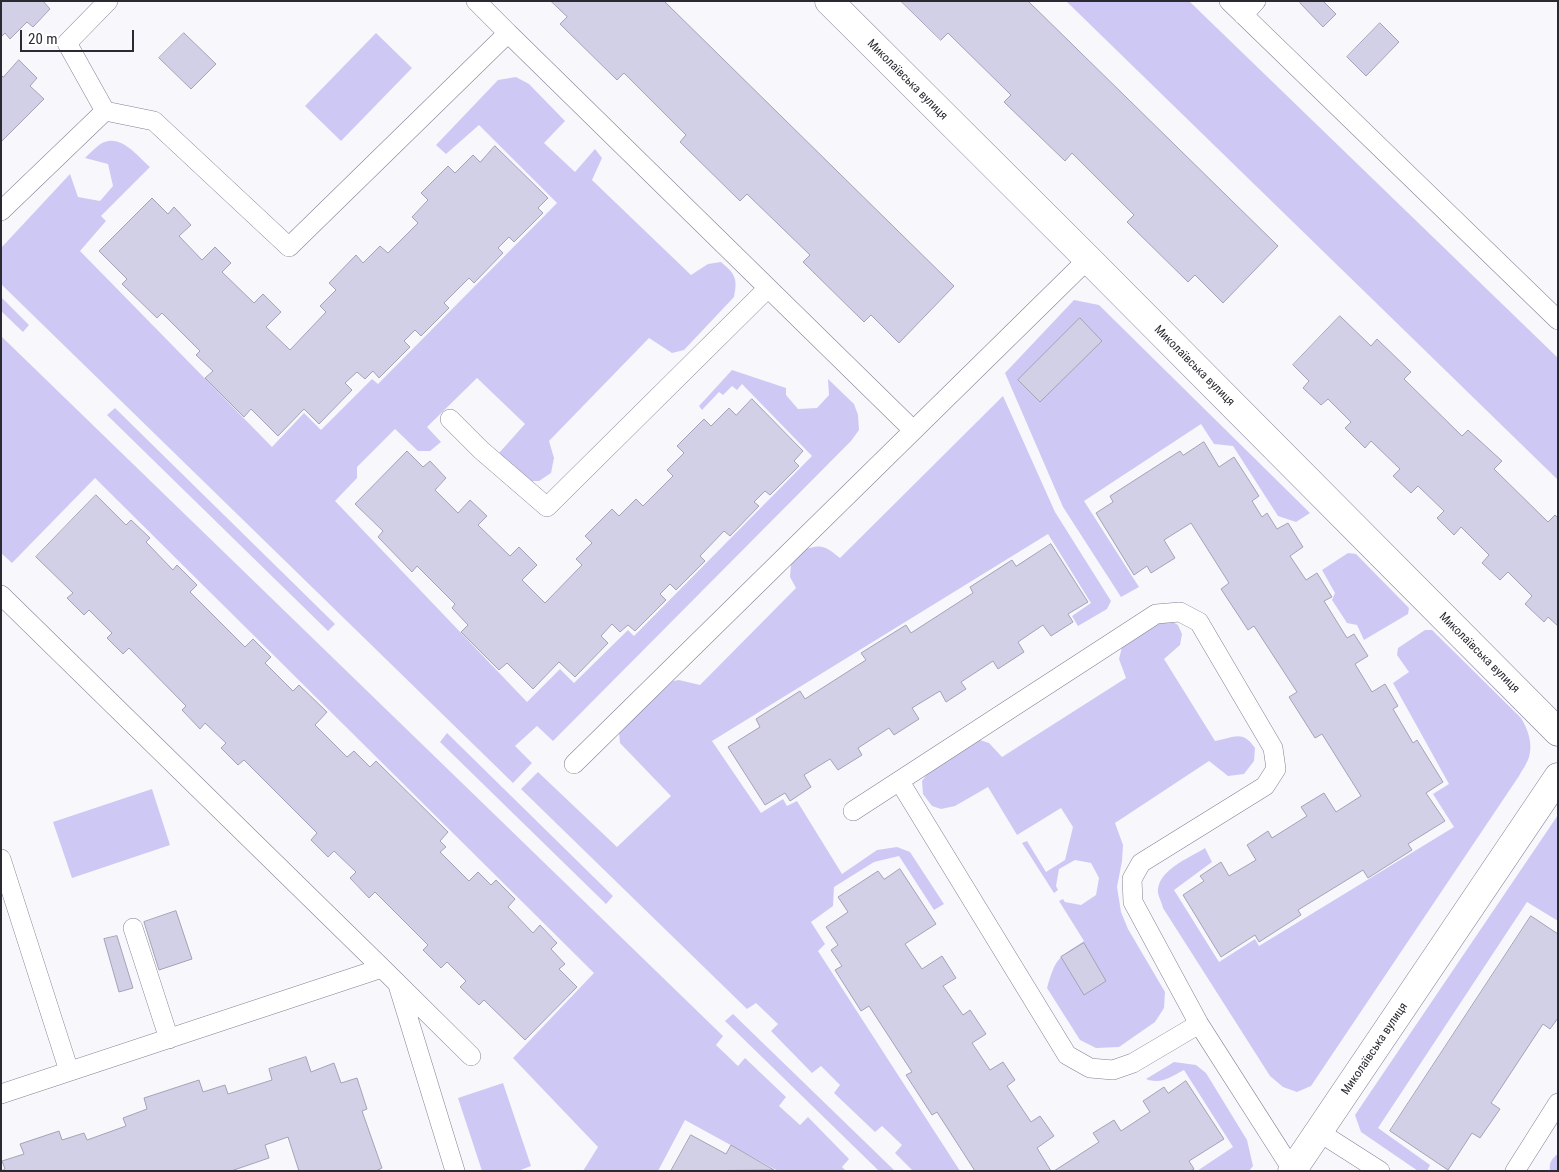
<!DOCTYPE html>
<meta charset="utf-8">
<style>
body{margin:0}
#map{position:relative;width:1559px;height:1172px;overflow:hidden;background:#f8f7fc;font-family:"Roboto Condensed",sans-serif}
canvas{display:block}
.frame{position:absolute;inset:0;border:2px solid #2b2a32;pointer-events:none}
.scale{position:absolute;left:20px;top:30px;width:114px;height:22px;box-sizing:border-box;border:2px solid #2b2a32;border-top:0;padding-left:6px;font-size:15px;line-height:18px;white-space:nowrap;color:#2b2a32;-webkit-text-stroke:4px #fff;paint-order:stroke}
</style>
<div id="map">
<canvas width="1559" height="1172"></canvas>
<div class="frame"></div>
<div class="scale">20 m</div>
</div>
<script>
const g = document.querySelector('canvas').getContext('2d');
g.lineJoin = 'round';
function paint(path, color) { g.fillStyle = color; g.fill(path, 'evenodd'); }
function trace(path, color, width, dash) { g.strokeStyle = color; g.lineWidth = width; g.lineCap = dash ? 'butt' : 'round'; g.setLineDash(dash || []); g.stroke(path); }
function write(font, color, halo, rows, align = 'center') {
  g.font = font + ' "Roboto Condensed",sans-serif'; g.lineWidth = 5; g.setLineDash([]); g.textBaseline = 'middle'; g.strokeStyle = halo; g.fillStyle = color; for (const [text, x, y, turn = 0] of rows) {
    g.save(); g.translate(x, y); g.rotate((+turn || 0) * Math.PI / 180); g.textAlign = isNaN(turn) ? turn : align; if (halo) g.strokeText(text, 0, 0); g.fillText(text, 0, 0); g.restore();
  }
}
const green = new Path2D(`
 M 1066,1 L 1189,1 L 1558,358 L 1558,480 Z
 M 376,33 L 412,68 L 341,141 L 305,106 Z
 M 516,77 L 529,84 L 565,121 L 544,143 L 575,172 L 595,149 L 602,158 L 592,180 L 691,275 L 708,264 L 721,262 C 735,274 738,278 734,297 L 684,350 L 672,353 L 649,338 L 549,441 L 554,458 L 551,473 L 539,481 L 528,481 L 499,453 L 525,424 L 477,378 L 427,427 L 441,442 L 430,451 L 418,451 L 395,429 L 357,467 L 357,478 L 335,501 L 527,702 L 560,669 L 574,683 L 628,630 L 634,636 L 812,456 L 742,384 L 737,390 L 732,386 L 723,395 L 719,392 L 702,410 L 699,406 L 732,370 L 786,388 L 786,395 L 798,409 L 817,408 L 829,395 L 828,379 L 854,404 L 858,415 L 859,430 L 851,441 L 553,741 L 537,726 L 515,746 L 532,763 L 513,783 L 1,284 L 1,248 L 70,174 L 78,197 L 100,201 L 113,186 L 108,164 L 85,158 C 89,154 94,149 99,145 C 119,131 137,156 150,167 L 101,216 L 106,221 L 80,251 L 272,447 L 304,413 L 321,430 L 372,379 L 378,384 L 557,203 L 479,125 L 446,154 L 436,145 L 498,80 Z
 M 1,297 L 29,325 L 23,332 L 1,311 Z
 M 1074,300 L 1099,305 L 1310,513 L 1296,522 L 1278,516 L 1233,446 L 1214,444 L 1201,424 L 1084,501 L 1139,587 L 1121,597 L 1063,507 L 1005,373 Z
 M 1,336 L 723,1036 L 716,1045 L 738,1066 L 745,1058 L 786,1097 L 779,1106 L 800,1125 L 808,1117 L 849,1159 L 842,1167 L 846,1171 L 778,1171 L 685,1120 L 658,1171 L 583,1171 L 598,1147 L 513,1058 L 594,973 L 95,478 L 12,563 L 1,553 Z
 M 1003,396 L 1055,512 L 1111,601 L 1107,609 L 1078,626 L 1072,616 L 1091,603 L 1048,534 L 712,741 L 761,813 L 783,799 L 787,806 L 797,801 L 842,874 L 877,850 L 897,847 L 910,852 L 944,904 L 934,910 L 899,856 L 874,862 L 834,887 L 833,906 L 811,922 L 825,944 L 818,951 L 960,1171 L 913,1171 L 895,1153 L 902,1145 L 882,1126 L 875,1132 L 834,1093 L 840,1085 L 821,1066 L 812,1073 L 771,1031 L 778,1024 L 756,1003 L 747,1009 L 521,789 L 538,772 L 617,847 L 671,796 L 620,743 L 619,732 L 673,681 L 679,680 L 700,685 L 796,588 L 790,577 L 791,564 L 800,551 C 821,544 823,544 840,558 Z
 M 115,408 L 335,624 L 328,631 L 107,415 Z
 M 1348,553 L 1356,554 L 1409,608 L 1408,614 L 1364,640 L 1357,625 L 1347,623 L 1332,600 L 1335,593 L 1322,570 Z
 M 1171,621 L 1178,625 L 1182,634 L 1180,645 L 1164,659 L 1215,741 C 1234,738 1242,729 1255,748 L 1254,761 L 1244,774 L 1228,776 L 1209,761 L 1115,823 L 1123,845 L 1122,861 L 1117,887 L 1121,912 L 1128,929 L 1165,992 L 1164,1008 L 1155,1022 L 1119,1047 L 1096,1048 L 1080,1040 L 1047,988 C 1056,957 1058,958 1084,941 L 1059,901 L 1063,899 L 1065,902 L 1081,905 L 1096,895 L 1099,878 L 1091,863 L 1075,860 L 1059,869 L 1056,886 L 1058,890 L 1054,893 L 1022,843 L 1027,841 L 1046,872 L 1065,860 L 1073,827 L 1061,808 L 1017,835 L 988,787 L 955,806 L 941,809 L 932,806 L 923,794 L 922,781 L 932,767 L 980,740 L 989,743 L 1002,757 L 1126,678 L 1119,659 L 1122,647 L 1160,623 Z
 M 1425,630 L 1432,630 L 1521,718 C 1528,729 1533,744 1529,757 C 1527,764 1522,770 1519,776 L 1311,1086 L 1297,1092 L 1283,1087 L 1270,1076 L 1163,908 C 1162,903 1159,898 1158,893 C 1156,871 1189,858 1205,848 L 1212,862 L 1174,890 L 1219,962 L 1255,939 L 1259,946 L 1454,827 L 1433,794 L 1449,784 L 1393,683 L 1409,672 L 1397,655 L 1398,648 Z
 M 447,733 L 613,896 L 606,904 L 440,742 Z
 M 152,789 L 170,845 L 72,878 L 53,822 Z
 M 1558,815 L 1558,921 L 1527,902 L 1378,1128 L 1430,1165 L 1427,1171 L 1418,1171 L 1361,1132 L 1355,1115 Z
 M 733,1014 L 895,1171 L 879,1171 L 725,1021 Z
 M 1174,1062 L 1196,1065 L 1206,1073 L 1247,1140 L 1253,1166 L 1249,1171 L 1197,1171 L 1233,1147 L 1184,1070 C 1172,1076 1161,1085 1146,1079 Z
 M 503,1083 L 531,1166 L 518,1171 L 482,1171 L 458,1098 Z
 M 1558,1154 L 1558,1171 L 1550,1171 C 1549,1163 1551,1159 1558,1154 Z`);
const building = new Path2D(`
 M 1,1 L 43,1 L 50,9 L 33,27 L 27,22 L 10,39 L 5,33 L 1,37 Z
 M 551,1 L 664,1 L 954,286 L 899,343 L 871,315 L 864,322 L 803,262 L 810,255 L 747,194 L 740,201 L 680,142 L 686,135 L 624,73 L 617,80 L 560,24 L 567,17 Z
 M 901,1 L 1028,1 L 1278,246 L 1223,303 L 1195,275 L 1188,282 L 1127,222 L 1134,215 L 1072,153 L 1065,161 L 1004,102 L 1011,95 L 948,33 L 941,40 Z
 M 1302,1 L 1323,1 L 1336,14 L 1323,27 L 1300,3 Z
 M 1380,23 L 1399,42 L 1366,76 L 1347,57 Z
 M 184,33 L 216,64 L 191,89 L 159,58 Z
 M 19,60 L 37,78 L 30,86 L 44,99 L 1,142 L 1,75 L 3,77 Z
 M 495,146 L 548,198 L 538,208 L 543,213 L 514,242 L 509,237 L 498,248 L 503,253 L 474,283 L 469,278 L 444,303 L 449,308 L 421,336 L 415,330 L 404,341 L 410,347 L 379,378 L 373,371 L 365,379 L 357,372 L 345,383 L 352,390 L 319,424 L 304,409 L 278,436 L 251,409 L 244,417 L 205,378 L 213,371 L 196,355 L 200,351 L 162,313 L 157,318 L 122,284 L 127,279 L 99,251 L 152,198 L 168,214 L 174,207 L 191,225 L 179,236 L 202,260 L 215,247 L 231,263 L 222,272 L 254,303 L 263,294 L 281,312 L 266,327 L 290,350 L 326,312 L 320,306 L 336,290 L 329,283 L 356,255 L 363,263 L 380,246 L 388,253 L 418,223 L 412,217 L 428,200 L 421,193 L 448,166 L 455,173 L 473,155 L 480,162 Z
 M 1340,316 L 1371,346 L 1377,339 L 1411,372 L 1404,379 L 1462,436 L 1468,430 L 1502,461 L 1494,469 L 1548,522 L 1555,515 L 1558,518 L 1558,626 L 1548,617 L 1544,622 L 1525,604 L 1532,596 L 1508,572 L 1500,580 L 1482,563 L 1489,555 L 1461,527 L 1454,535 L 1437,518 L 1444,511 L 1418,486 L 1411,493 L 1393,476 L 1400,469 L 1371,441 L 1365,448 L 1345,428 L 1351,422 L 1328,399 L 1321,405 L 1303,388 L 1309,381 L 1293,365 Z
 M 1080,318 L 1102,341 L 1040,402 L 1018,380 Z
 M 752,399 L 803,451 L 794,461 L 799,466 L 770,495 L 765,491 L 754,502 L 759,506 L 730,536 L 724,531 L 700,556 L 705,561 L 676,590 L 670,584 L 660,594 L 666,600 L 635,631 L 628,625 L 620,632 L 612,624 L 601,636 L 608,643 L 575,677 L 559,662 L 533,689 L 507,663 L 499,670 L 461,632 L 468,625 L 452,608 L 455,604 L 417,566 L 412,572 L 378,537 L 383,531 L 355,504 L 407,451 L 423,467 L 430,461 L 446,478 L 435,490 L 458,513 L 470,500 L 487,516 L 478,525 L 510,556 L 519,547 L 537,565 L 522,580 L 545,603 L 582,565 L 576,559 L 592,543 L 585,536 L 612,509 L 619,516 L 636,499 L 643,506 L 673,476 L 667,470 L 684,453 L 677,446 L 704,419 L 711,426 L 729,408 L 736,415 Z
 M 1204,442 L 1219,467 L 1234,457 L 1259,496 L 1252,501 L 1262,517 L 1267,513 L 1277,529 L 1288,523 L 1303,547 L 1290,556 L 1306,580 L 1317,573 L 1332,597 L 1324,601 L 1347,638 L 1354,634 L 1368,656 L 1355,664 L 1372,692 L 1385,684 L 1398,706 L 1393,709 L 1413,743 L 1417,740 L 1443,782 L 1426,793 L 1445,821 L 1408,844 L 1412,850 L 1368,878 L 1363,870 L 1298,910 L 1301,915 L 1259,942 L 1255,935 L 1221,957 L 1183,895 L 1204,881 L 1200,876 L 1221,862 L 1229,876 L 1256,860 L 1247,845 L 1268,831 L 1272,838 L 1307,816 L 1301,807 L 1324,793 L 1336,812 L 1361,796 L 1322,734 L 1315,738 L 1289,697 L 1297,692 L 1254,626 L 1248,630 L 1221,589 L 1229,583 L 1191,523 L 1164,540 L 1175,558 L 1151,573 L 1147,566 L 1134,575 L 1096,513 L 1113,502 L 1110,496 L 1180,451 L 1183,455 Z
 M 96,495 L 126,525 L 131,520 L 150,538 L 146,542 L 173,570 L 177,565 L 197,585 L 190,592 L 245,647 L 253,639 L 271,657 L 265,663 L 293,691 L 299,685 L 327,712 L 315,725 L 347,757 L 354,751 L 370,767 L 376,761 L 448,832 L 440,841 L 446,847 L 440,852 L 469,881 L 478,872 L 491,885 L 496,880 L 515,899 L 508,907 L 533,933 L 540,925 L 557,943 L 551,949 L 565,964 L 559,969 L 577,987 L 525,1040 L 484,1000 L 479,1005 L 460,987 L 466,981 L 447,962 L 441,968 L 423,950 L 428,945 L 375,892 L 369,898 L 350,878 L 356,872 L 334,851 L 328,857 L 311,840 L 317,833 L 244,760 L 238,765 L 221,748 L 226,743 L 205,723 L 200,729 L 182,710 L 186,706 L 129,648 L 123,654 L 107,638 L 112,633 L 89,610 L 84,615 L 67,598 L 73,593 L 36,557 Z
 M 1051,544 L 1088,602 L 1068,614 L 1073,622 L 1051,636 L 1043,625 L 1018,642 L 1024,652 L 998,669 L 993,661 L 961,682 L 966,689 L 946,702 L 940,691 L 912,708 L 919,719 L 894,735 L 889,728 L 858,748 L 862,755 L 838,770 L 830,759 L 804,775 L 811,787 L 790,801 L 785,793 L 765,805 L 728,747 L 760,727 L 756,719 L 800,691 L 805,699 L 866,660 L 861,653 L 906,625 L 911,633 L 973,593 L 970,587 L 1012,560 L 1016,566 Z
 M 900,869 L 936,924 L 905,944 L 922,969 L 942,956 L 956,978 L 943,986 L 963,1015 L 970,1010 L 986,1034 L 972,1043 L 990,1070 L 1003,1062 L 1015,1080 L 1007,1086 L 1031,1122 L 1040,1116 L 1054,1136 L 1037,1148 L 1051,1171 L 975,1171 L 937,1112 L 932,1115 L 906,1075 L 912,1072 L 869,1006 L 861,1011 L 835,970 L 842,966 L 831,950 L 838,945 L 826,927 L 848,912 L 838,897 L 878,871 L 884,879 Z
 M 176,911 L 192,959 L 159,970 L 144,922 Z
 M 1531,916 L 1558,934 L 1558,1018 L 1550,1029 L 1543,1024 L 1491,1103 L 1500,1109 L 1480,1138 L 1472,1133 L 1448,1170 L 1390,1131 Z
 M 117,936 L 133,988 L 119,992 L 104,939 Z
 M 1084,943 L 1106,981 L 1084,995 L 1061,957 Z
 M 306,1057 L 311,1072 L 334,1063 L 341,1083 L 357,1078 L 367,1109 L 362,1111 L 382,1168 L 376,1171 L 299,1171 L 288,1137 L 265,1145 L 269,1158 L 231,1171 L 1,1171 L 5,1169 L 2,1161 L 24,1154 L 20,1144 L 59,1131 L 62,1140 L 84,1133 L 87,1140 L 126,1126 L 123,1118 L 147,1109 L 144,1098 L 199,1080 L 203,1092 L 225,1085 L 228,1094 L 272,1080 L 269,1069 Z
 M 1186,1081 L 1224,1139 L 1189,1161 L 1194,1169 L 1190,1171 L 1054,1171 L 1099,1142 L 1093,1133 L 1114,1120 L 1121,1131 L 1150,1112 L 1143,1101 L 1164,1087 L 1168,1093 Z
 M 691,1135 L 726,1154 L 731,1145 L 774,1170 L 671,1171 Z`);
const service = new Path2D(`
 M 476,1 L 508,33
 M 1229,1 L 1558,320
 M 1243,15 L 1256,1
 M 105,111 L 67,43 L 108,1
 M 1,211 L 105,111 L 154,121 L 289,247 L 508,33 L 913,430
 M 450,419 L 481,450 L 547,507 L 768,288
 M 1,595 L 382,968 L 471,1056
 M 574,764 L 1088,259
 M 900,782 L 1067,1055 L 1090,1068 L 1113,1070 L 1133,1063 L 1199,1024
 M 853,811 L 1156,614 L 1180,612 L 1199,622 L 1273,748 L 1276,769 L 1265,786 L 1141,863 L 1132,879 L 1133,902 L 1199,1024 L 1293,1171
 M 1,859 L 69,1071
 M 133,928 L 169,1039
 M 398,985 L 455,1171
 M 1,1094 L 382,968
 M 1319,1132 L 1380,1171
 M 1515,1171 L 1558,1103`);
const minor = new Path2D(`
 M 829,1 L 1088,259 L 1558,732
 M 1292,1171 L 1558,777`);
const streetNames = [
 ["Миколаївська вулиця",907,80,45],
 ["Миколаївська вулиця",1194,366,45],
 ["Миколаївська вулиця",1479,653,45],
 ["Миколаївська вулиця",1375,1049,-56]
];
paint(green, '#cec9f4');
paint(building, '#d2d0e6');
trace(building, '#a4a2b7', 1);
trace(service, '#838195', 20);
trace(minor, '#838195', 29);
trace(service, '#fff', 19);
trace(minor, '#fff', 28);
write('12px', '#2b2a32', '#fff', streetNames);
</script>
